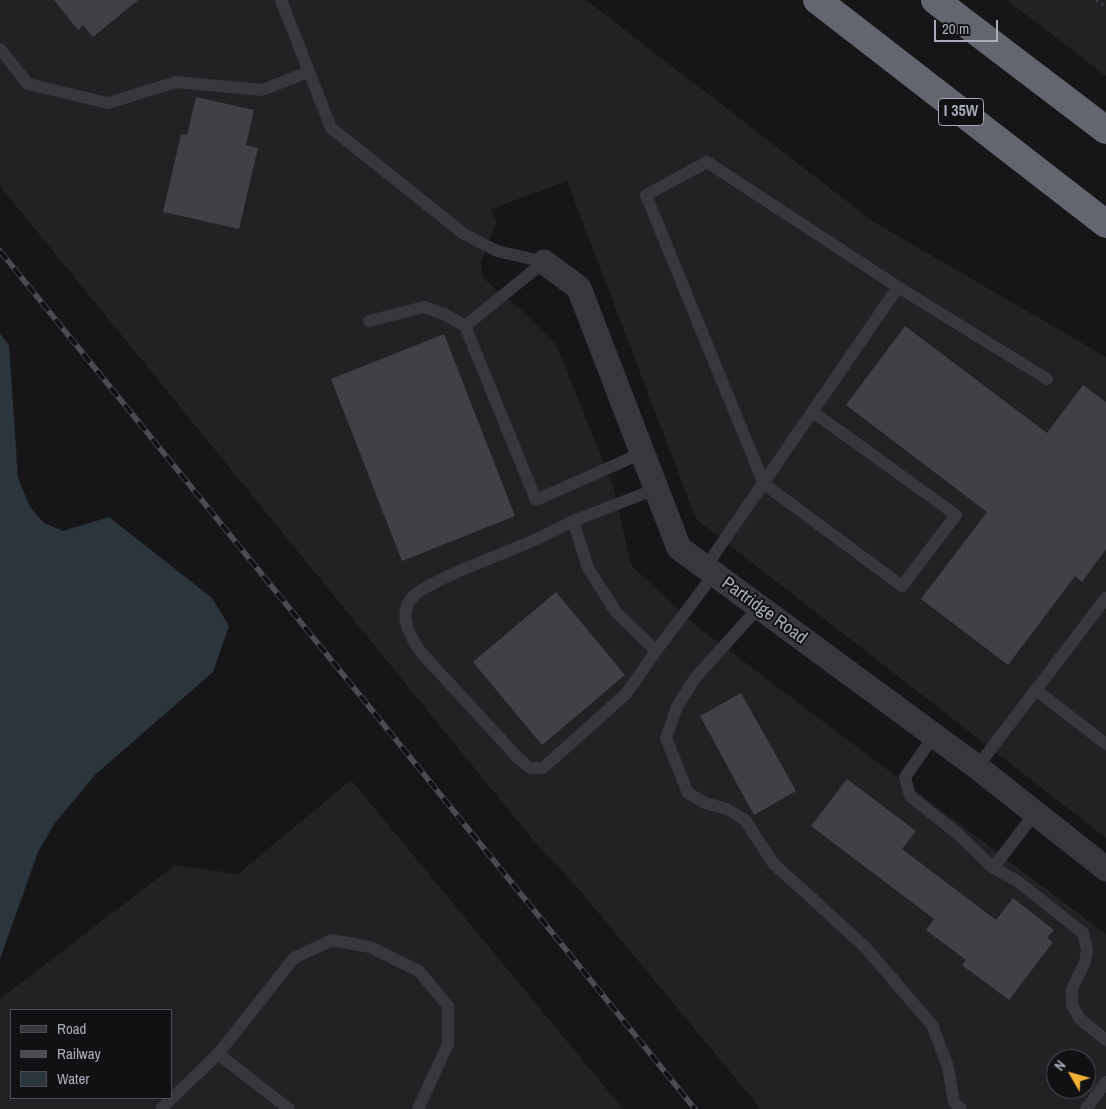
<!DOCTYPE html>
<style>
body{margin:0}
#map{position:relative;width:1106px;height:1109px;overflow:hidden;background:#161618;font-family:"Archivo Narrow",sans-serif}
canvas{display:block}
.legend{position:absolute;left:10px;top:1009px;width:162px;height:90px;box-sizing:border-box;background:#111113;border:1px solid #4d4f55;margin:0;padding:6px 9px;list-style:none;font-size:15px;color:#a8adb8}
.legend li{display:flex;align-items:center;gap:10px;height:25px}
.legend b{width:25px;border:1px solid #4d4f55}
.north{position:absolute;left:1046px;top:1049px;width:50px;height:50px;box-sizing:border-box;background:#111113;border:1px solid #4d4f55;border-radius:50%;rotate:308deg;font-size:14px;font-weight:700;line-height:20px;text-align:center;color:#a8adb8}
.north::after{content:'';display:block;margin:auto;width:18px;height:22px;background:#f2b134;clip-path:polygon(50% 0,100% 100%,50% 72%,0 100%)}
.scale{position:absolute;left:934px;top:20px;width:64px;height:22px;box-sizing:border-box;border:2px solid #a8adb8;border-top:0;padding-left:6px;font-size:15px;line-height:18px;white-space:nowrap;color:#a8adb8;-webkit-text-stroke:4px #111113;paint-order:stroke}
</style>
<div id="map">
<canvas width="1106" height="1109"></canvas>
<ul class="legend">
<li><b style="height:6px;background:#37383d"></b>Road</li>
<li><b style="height:6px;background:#4a4c52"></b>Railway</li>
<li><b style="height:14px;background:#2c353c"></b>Water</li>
</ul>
<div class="north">N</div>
<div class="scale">20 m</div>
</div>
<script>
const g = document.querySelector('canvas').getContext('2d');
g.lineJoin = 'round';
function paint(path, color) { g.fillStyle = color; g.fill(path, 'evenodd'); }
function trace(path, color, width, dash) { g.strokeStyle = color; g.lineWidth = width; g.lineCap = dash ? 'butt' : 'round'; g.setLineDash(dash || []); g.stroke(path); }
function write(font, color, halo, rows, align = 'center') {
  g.font = font + ' "Archivo Narrow",sans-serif'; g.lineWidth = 4; g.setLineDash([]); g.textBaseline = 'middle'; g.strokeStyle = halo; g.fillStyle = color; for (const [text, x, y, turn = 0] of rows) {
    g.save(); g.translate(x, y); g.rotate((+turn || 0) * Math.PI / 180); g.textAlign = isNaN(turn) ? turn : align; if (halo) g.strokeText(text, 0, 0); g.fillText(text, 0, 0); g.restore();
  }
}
const built = new Path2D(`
 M 0,0 L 586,0 L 874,222 L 1106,357 L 1106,838 L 696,519 L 567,181 L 491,209 L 496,223 L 481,262 L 483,278 L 518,307 L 556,345 L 614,489 L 631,565 L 695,625 L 1106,934 L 1106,1109 L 761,1109 L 577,887 L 533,840 L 0,186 ZM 1056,1059 L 1086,1059 L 1086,1089 L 1056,1089 Z
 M 1007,0 L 1106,0 L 1106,76 Z
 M 351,780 L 623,1109 L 0,1109 L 0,999 L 175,865 L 238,874 ZM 11,1010 L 171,1010 L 171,1098 L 11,1098 Z`);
const water = new Path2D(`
 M 0,334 L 9,345 L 18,478 L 30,507 L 44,523 L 63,531 L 109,517 L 212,598 L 229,626 L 213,672 L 95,775 L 55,823 L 38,852 L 0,959 Z`);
const building = new Path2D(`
 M 54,0 L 138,0 L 93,37 L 83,25 L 78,30 Z
 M 196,97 L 254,110 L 246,145 L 258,148 L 239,229 L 163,212 L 181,134 L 187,135 Z
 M 905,326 L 1047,433 L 1083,385 L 1106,402 L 1106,549 L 1082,582 L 1075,576 L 1008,665 L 921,599 L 987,512 L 846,405 Z
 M 444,334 L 515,516 L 402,561 L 331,379 Z
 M 556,592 L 625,675 L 542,745 L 473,662 Z
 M 741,693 L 796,791 L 754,815 L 700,716 Z
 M 847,779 L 916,831 L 902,849 L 996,920 L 1013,898 L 1054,930 L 1047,938 L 1053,942 L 1009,1000 L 962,965 L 966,960 L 926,930 L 934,919 L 811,826 Z`);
const path = new Path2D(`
 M 1096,0 L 1106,7`);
const lane = new Path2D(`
 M 281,0 L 331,128 L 464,234 L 497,251 L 544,262
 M 0,49 L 28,84 L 108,103 L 176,82 L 262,90 L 308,72
 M 544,262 L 465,326 L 536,500 L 642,453
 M 369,321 L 424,307 L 444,314 L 465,326
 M 813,412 L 956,515 L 902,586 L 764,484 L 646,195 L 707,162 L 898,287
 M 656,489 L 573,521 L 588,568 L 616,612 L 656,651 L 714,574
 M 573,521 C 555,530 538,539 520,546 C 498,556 421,583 410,600 C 399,618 410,635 419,650 L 518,758 L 530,768 L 543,768 L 626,694 L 656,651
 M 705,568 L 898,287 L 1047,379
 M 759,607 L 695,678 L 677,707 L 666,738 L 688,793 L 705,803 L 727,809 L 745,820 L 773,863 L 865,947 L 932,1025 L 948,1067 L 954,1102 L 961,1109
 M 1036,690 L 1106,744
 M 934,736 L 905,777 L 910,796 L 958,834 L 993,868 L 1016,880 L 1083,933 L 1087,950 L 1085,962 L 1072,989 L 1072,1005 L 1080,1019 L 1106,1040
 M 977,767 L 1106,598
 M 993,868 L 1035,813
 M 218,1054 L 289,1109
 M 161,1109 L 218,1054 L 294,958 L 332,940 L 370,947 L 419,971 L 448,1006 L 448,1044 L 418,1109
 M 1086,1109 L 1106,1082`);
const street = new Path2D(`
 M 544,262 L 579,288 L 679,548 L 977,767 L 1106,869`);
const highway = new Path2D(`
 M 817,0 L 1106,224
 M 935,0 L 1106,130`);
const rail = new Path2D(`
 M 0,251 L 695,1109`);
const shields = [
 [961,112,45]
];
const shieldNames = [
 ["I 35W",961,112]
];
const streetNames = [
 ["Partridge Road",764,611,36]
];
paint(built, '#222225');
paint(water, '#2c353c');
paint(building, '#404145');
trace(path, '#3d3f44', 3, [2.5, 4]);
trace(lane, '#37383d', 12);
trace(street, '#37383d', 25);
trace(highway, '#63666e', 28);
trace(rail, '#4a4c52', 5.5);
trace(rail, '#111113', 4, [11]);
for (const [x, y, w] of shields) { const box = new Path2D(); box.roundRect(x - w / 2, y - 13.5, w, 27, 4); g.fillStyle = '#111113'; g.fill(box); trace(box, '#a8adb8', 1); }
write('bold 16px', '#a8adb8', null, shieldNames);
write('18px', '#a8adb8', '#111113', streetNames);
</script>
